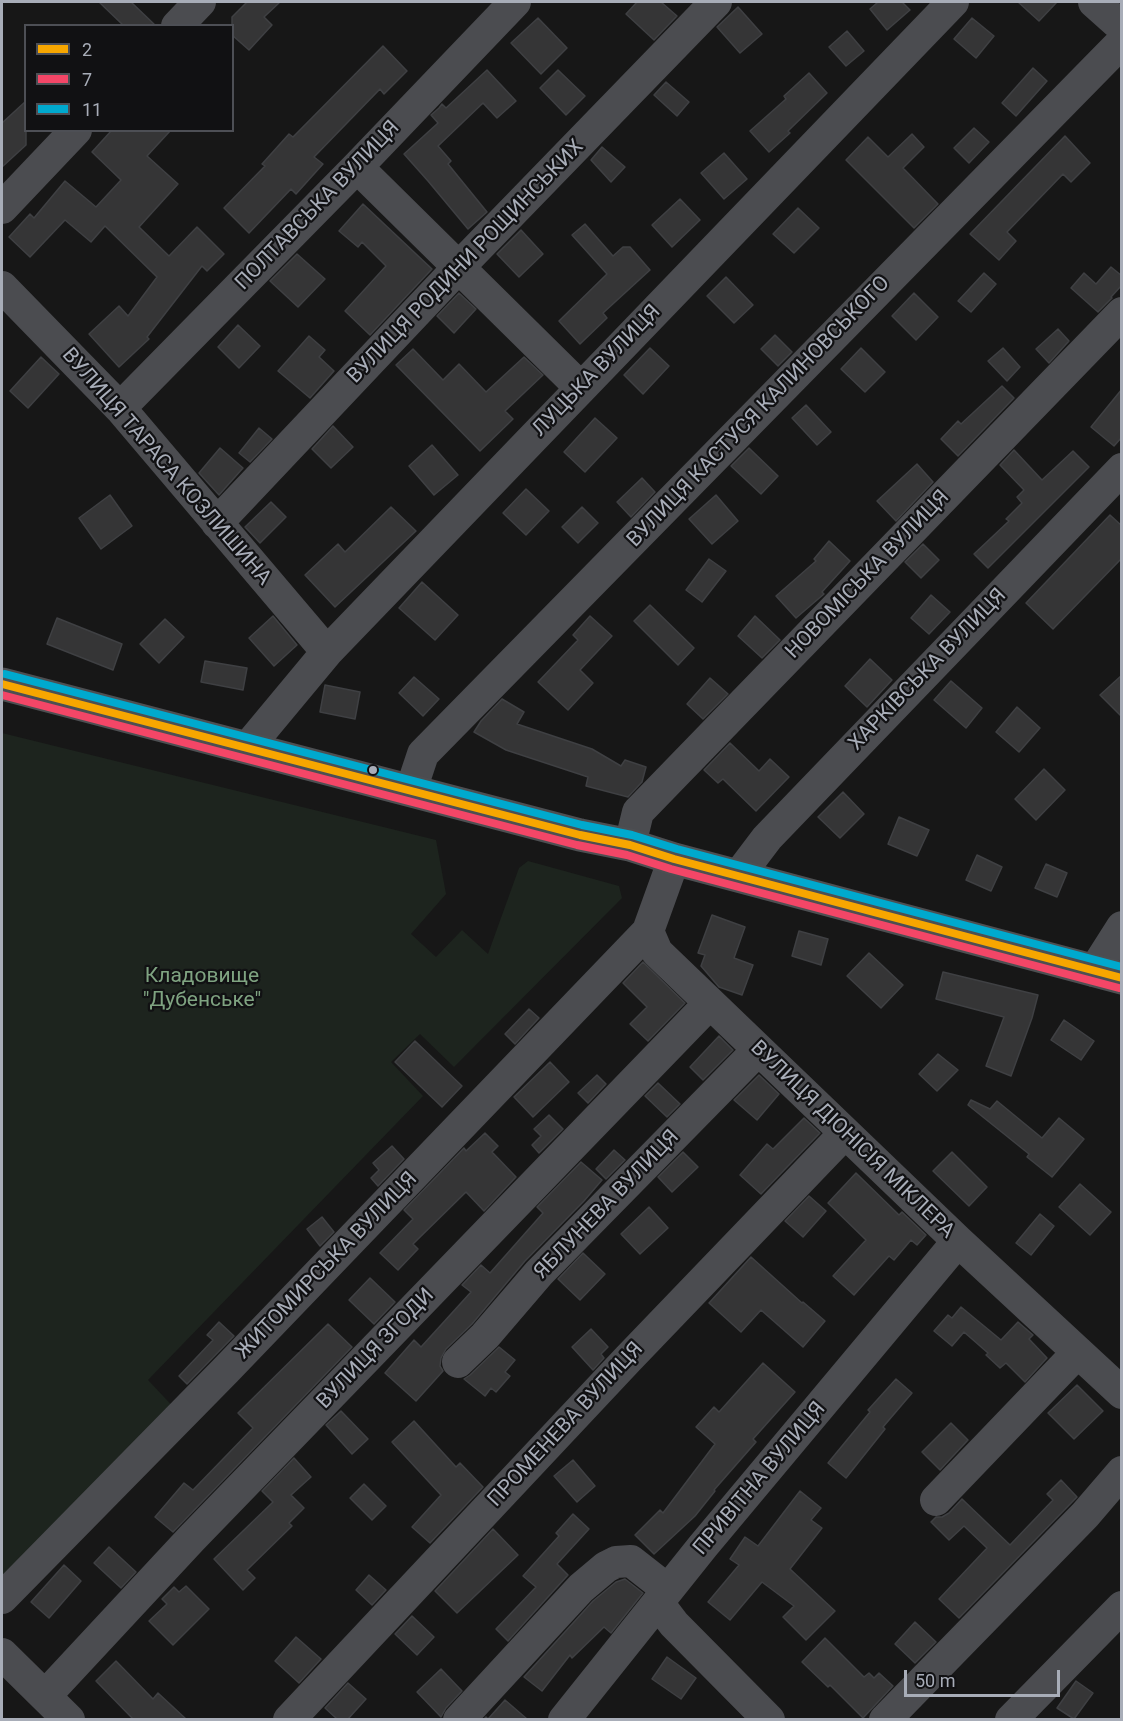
<!DOCTYPE html>
<meta charset="utf-8">
<style>
body{margin:0}
#map{position:relative;width:1123px;height:1721px;overflow:hidden;background:#171717;font-family:Roboto,sans-serif}
canvas{display:block}
.frame{position:absolute;inset:0;border:3px solid #a8adb8;pointer-events:none}
.legend{position:absolute;left:24px;top:24px;width:210px;height:108px;box-sizing:border-box;background:#111113;border:2px solid #4d4f55;margin:0;padding:8px 10px;list-style:none;font-size:18px;color:#a8adb8}
.legend li{display:flex;align-items:center;gap:12px;height:30px}
.legend b{width:30px;border:2px solid #4d4f55}
.scale{position:absolute;left:904px;top:1670px;width:156px;height:27px;box-sizing:border-box;border:3px solid #a8adb8;border-top:0;padding-left:8px;font-size:18px;line-height:21px;white-space:nowrap;color:#a8adb8;-webkit-text-stroke:4px #111113;paint-order:stroke}
</style>
<div id="map">
<canvas width="1123" height="1721"></canvas>
<div class="frame"></div>
<ul class="legend">
<li><b style="height:8px;background:#f7a600"></b>2</li>
<li><b style="height:8px;background:#f34667"></b>7</li>
<li><b style="height:8px;background:#00a9ce"></b>11</li>
</ul>
<div class="scale">50 m</div>
</div>
<script>
const g = document.querySelector('canvas').getContext('2d');
g.lineJoin = 'round';
function paint(path, color) { g.fillStyle = color; g.fill(path, 'evenodd'); }
function trace(path, color, width, dash) { g.strokeStyle = color; g.lineWidth = width; g.lineCap = dash ? 'butt' : 'round'; g.setLineDash(dash || []); g.stroke(path); }
function write(font, color, halo, rows, align = 'center') {
  g.font = font + ' Roboto,sans-serif'; g.lineWidth = 4.5; g.setLineDash([]); g.textBaseline = 'middle'; g.strokeStyle = halo; g.fillStyle = color; for (const [text, x, y, turn = 0] of rows) {
    g.save(); g.translate(x, y); g.rotate((+turn || 0) * Math.PI / 180); g.textAlign = isNaN(turn) ? turn : align; if (halo) g.strokeText(text, 0, 0); g.fillText(text, 0, 0); g.restore();
  }
}
const green = new Path2D(`
 M 2,733 L 436,840 L 446,894 L 411,934 L 436,957 L 462,930 L 488,954 L 519,868 L 528,861 L 619,886 L 622,898 L 454,1067 L 420,1034 L 391,1062 L 423,1096 L 148,1380 L 180,1414 L 2,1589 Z`);
const building = new Path2D(`
 M 99,2 L 131,2 L 156,26 L 124,26 Z
 M 247,2 L 280,2 L 264,17 L 272,25 L 249,50 L 232,35 L 232,17 Z
 M 637,2 L 661,2 L 677,16 L 654,40 L 626,14 Z
 M 878,2 L 902,2 L 910,10 L 887,30 L 870,9 Z
 M 1018,2 L 1057,2 L 1039,21 Z
 M 738,7 L 762,34 L 740,53 L 717,27 Z
 M 538,18 L 567,48 L 541,74 L 511,43 Z
 M 972,18 L 994,36 L 976,58 L 954,39 Z
 M 847,31 L 864,51 L 846,66 L 829,47 Z
 M 383,46 L 407,71 L 384,94 L 380,89 L 314,157 L 323,164 L 296,194 L 291,189 L 249,233 L 224,208 L 265,166 L 262,164 L 289,134 L 293,137 Z
 M 1033,68 L 1047,81 L 1016,116 L 1002,103 Z
 M 487,70 L 516,101 L 497,118 L 483,103 L 438,146 L 451,161 L 448,164 L 487,212 L 468,229 L 428,181 L 404,154 L 438,123 L 431,115 L 439,108 L 442,104 L 446,108 Z
 M 558,70 L 585,96 L 566,115 L 540,88 Z
 M 809,73 L 827,93 L 788,131 L 790,133 L 769,152 L 750,131 L 786,99 L 784,96 Z
 M 666,82 L 689,102 L 677,116 L 654,95 Z
 M 26,101 L 26,145 L 2,167 L 2,123 Z
 M 974,128 L 989,142 L 969,163 L 954,148 Z
 M 112,130 L 171,130 L 147,156 L 178,184 L 139,227 L 169,256 L 197,227 L 224,254 L 207,271 L 202,266 L 147,337 L 149,339 L 119,367 L 89,334 L 119,306 L 128,316 L 157,277 L 105,226 L 91,242 L 65,220 L 30,257 L 9,237 L 30,214 L 34,218 L 65,181 L 96,207 L 121,180 L 92,152 Z
 M 912,134 L 924,147 L 903,168 L 938,204 L 914,228 L 846,160 L 868,137 L 888,157 Z
 M 1065,136 L 1090,163 L 1071,182 L 1063,174 L 1007,232 L 1016,241 L 999,260 L 970,234 Z
 M 602,147 L 625,167 L 611,182 L 591,160 Z
 M 724,153 L 747,179 L 724,199 L 701,173 Z
 M 680,199 L 700,220 L 672,247 L 652,225 Z
 M 363,204 L 432,269 L 370,335 L 345,311 L 386,266 L 362,242 L 358,247 L 339,231 Z
 M 798,208 L 819,228 L 794,253 L 773,234 Z
 M 585,224 L 613,256 L 623,247 L 630,247 L 650,270 L 603,313 L 607,318 L 580,344 L 559,321 L 607,274 L 572,235 Z
 M 521,230 L 543,254 L 519,277 L 497,254 Z
 M 297,254 L 325,279 L 298,307 L 270,281 Z
 M 1111,267 L 1122,276 L 1122,285 L 1111,297 L 1112,298 L 1098,312 L 1071,288 L 1084,273 L 1096,284 Z
 M 984,273 L 996,284 L 971,312 L 958,301 Z
 M 726,277 L 753,305 L 734,323 L 707,296 Z
 M 459,293 L 476,309 L 454,333 L 437,316 Z
 M 914,293 L 938,317 L 916,340 L 892,316 Z
 M 238,325 L 260,346 L 239,368 L 218,347 Z
 M 1058,329 L 1069,341 L 1049,363 L 1036,349 Z
 M 775,335 L 792,352 L 778,366 L 761,349 Z
 M 309,336 L 325,350 L 319,357 L 334,371 L 310,398 L 278,371 Z
 M 650,348 L 669,366 L 643,394 L 624,375 Z
 M 861,348 L 885,372 L 865,392 L 841,369 Z
 M 1003,348 L 1020,367 L 1007,381 L 988,361 Z
 M 413,349 L 443,380 L 459,364 L 486,392 L 524,357 L 543,375 L 505,411 L 513,419 L 480,451 L 396,365 Z
 M 41,357 L 59,374 L 28,408 L 10,391 Z
 M 1002,386 L 1014,398 L 958,456 L 941,439 L 958,421 L 961,424 Z
 M 1122,389 L 1122,437 L 1114,446 L 1091,427 Z
 M 806,405 L 831,432 L 817,445 L 792,418 Z
 M 595,418 L 617,438 L 585,472 L 564,452 Z
 M 333,426 L 353,447 L 331,468 L 312,449 Z
 M 259,428 L 272,439 L 250,462 L 239,453 Z
 M 432,445 L 458,475 L 434,495 L 409,466 Z
 M 220,448 L 243,468 L 219,495 L 199,473 Z
 M 749,448 L 778,476 L 761,494 L 731,466 Z
 M 1014,450 L 1042,480 L 1073,451 L 1089,467 L 988,568 L 974,554 L 1009,521 L 1006,519 L 1022,503 L 1017,497 L 1024,490 L 1000,465 Z
 M 917,464 L 933,482 L 896,521 L 877,501 Z
 M 642,478 L 655,492 L 631,517 L 617,502 Z
 M 526,489 L 549,511 L 526,535 L 503,513 Z
 M 110,495 L 132,526 L 101,549 L 79,518 Z
 M 716,495 L 738,521 L 712,544 L 689,519 Z
 M 271,502 L 286,517 L 260,543 L 245,527 Z
 M 391,507 L 416,531 L 335,607 L 305,575 L 338,544 L 345,552 Z
 M 582,507 L 598,523 L 578,543 L 562,527 Z
 M 1110,515 L 1122,526 L 1122,558 L 1053,629 L 1026,603 Z
 M 829,541 L 850,561 L 822,592 L 824,594 L 796,618 L 776,596 L 816,561 L 814,559 Z
 M 923,544 L 939,560 L 921,578 L 905,562 Z
 M 709,559 L 726,571 L 702,602 L 686,590 Z
 M 422,582 L 458,615 L 435,640 L 399,608 Z
 M 931,595 L 950,612 L 929,634 L 911,618 Z
 M 650,605 L 694,648 L 678,665 L 634,621 Z
 M 273,616 L 297,645 L 274,666 L 249,638 Z
 M 590,616 L 612,636 L 580,670 L 593,683 L 568,710 L 538,682 L 578,640 L 573,635 Z
 M 755,616 L 780,640 L 762,658 L 738,636 Z
 M 57,618 L 122,644 L 113,670 L 47,644 Z
 M 165,619 L 184,637 L 159,663 L 140,644 Z
 M 870,659 L 892,680 L 867,707 L 845,686 Z
 M 205,661 L 247,668 L 243,690 L 201,682 Z
 M 1122,675 L 1122,717 L 1100,695 Z
 M 414,677 L 439,699 L 423,716 L 399,693 Z
 M 710,678 L 728,694 L 703,719 L 687,704 Z
 M 951,681 L 982,708 L 966,728 L 934,700 Z
 M 325,685 L 360,692 L 355,719 L 320,712 Z
 M 502,699 L 524,712 L 517,724 L 592,749 L 621,766 L 625,760 L 646,767 L 642,782 L 628,797 L 586,786 L 588,777 L 506,750 L 474,732 L 481,721 Z
 M 1017,707 L 1040,728 L 1019,752 L 996,732 Z
 M 730,743 L 759,771 L 770,759 L 789,777 L 756,811 L 723,779 L 718,783 L 704,770 Z
 M 1044,769 L 1065,790 L 1036,820 L 1015,799 Z
 M 843,792 L 864,814 L 840,838 L 818,817 Z
 M 899,817 L 929,830 L 917,856 L 888,844 Z
 M 977,855 L 1002,867 L 991,891 L 966,880 Z
 M 1046,864 L 1067,873 L 1057,897 L 1035,888 Z
 M 712,915 L 745,927 L 734,958 L 753,965 L 742,995 L 719,987 L 701,966 L 705,955 L 698,953 Z
 M 799,931 L 828,939 L 821,965 L 792,956 Z
 M 869,953 L 903,985 L 881,1008 L 847,976 Z
 M 643,962 L 685,1003 L 648,1041 L 630,1024 L 647,1007 L 623,983 Z
 M 943,972 L 1038,995 L 1032,1018 L 1011,1076 L 986,1066 L 1004,1017 L 936,999 Z
 M 529,1009 L 539,1018 L 515,1044 L 505,1034 Z
 M 1064,1020 L 1094,1041 L 1081,1060 L 1051,1040 Z
 M 719,1036 L 733,1050 L 703,1080 L 690,1067 Z
 M 415,1041 L 462,1086 L 442,1107 L 395,1062 Z
 M 938,1054 L 958,1070 L 937,1091 L 919,1074 Z
 M 550,1062 L 569,1082 L 533,1117 L 514,1097 Z
 M 597,1075 L 606,1084 L 588,1103 L 578,1093 Z
 M 759,1075 L 779,1094 L 757,1120 L 734,1100 Z
 M 658,1083 L 680,1104 L 667,1117 L 645,1096 Z
 M 971,1100 L 990,1109 L 997,1101 L 1042,1138 L 1059,1118 L 1084,1139 L 1052,1177 L 1027,1157 L 1029,1154 L 968,1105 Z
 M 549,1115 L 563,1129 L 539,1153 L 532,1145 L 541,1136 L 534,1129 Z
 M 804,1118 L 820,1133 L 761,1194 L 740,1175 L 767,1144 L 773,1149 Z
 M 485,1133 L 498,1146 L 492,1152 L 516,1177 L 484,1211 L 466,1192 L 413,1244 L 418,1249 L 398,1270 L 380,1253 L 413,1219 L 404,1210 L 464,1148 L 466,1151 Z
 M 392,1146 L 404,1159 L 378,1186 L 371,1178 L 379,1170 L 373,1163 Z
 M 614,1150 L 625,1160 L 606,1179 L 596,1169 Z
 M 683,1152 L 698,1167 L 672,1192 L 658,1177 Z
 M 952,1152 L 987,1187 L 969,1206 L 933,1171 Z
 M 581,1162 L 602,1180 L 584,1201 L 525,1261 L 472,1324 L 446,1349 L 441,1358 L 440,1366 L 443,1371 L 416,1401 L 385,1373 L 414,1340 L 421,1347 L 471,1292 L 462,1285 L 481,1265 L 490,1273 L 543,1213 L 537,1207 Z
 M 856,1173 L 899,1215 L 902,1212 L 926,1235 L 917,1245 L 911,1240 L 894,1260 L 889,1256 L 854,1295 L 833,1276 L 866,1240 L 828,1203 Z
 M 1080,1184 L 1111,1212 L 1090,1235 L 1059,1207 Z
 M 809,1196 L 826,1211 L 803,1237 L 785,1221 Z
 M 649,1207 L 668,1228 L 640,1254 L 621,1234 Z
 M 1040,1214 L 1054,1226 L 1031,1255 L 1016,1243 Z
 M 322,1217 L 334,1232 L 320,1246 L 307,1229 Z
 M 583,1253 L 605,1274 L 580,1300 L 558,1279 Z
 M 751,1257 L 802,1303 L 803,1302 L 825,1321 L 803,1347 L 761,1310 L 741,1332 L 709,1303 Z
 M 370,1278 L 395,1302 L 374,1324 L 349,1300 Z
 M 961,1307 L 1001,1340 L 1018,1322 L 1033,1335 L 1029,1339 L 1047,1358 L 1025,1382 L 1006,1363 L 1000,1368 L 986,1355 L 988,1353 L 964,1332 L 952,1346 L 934,1331 L 948,1315 L 952,1318 Z
 M 219,1322 L 234,1336 L 187,1384 L 179,1376 L 213,1340 L 207,1335 Z
 M 328,1324 L 352,1347 L 173,1532 L 155,1517 L 184,1483 L 193,1490 L 253,1428 L 238,1413 Z
 M 591,1329 L 608,1347 L 601,1354 L 604,1358 L 593,1370 L 572,1347 Z
 M 499,1347 L 515,1360 L 505,1372 L 510,1376 L 496,1392 L 491,1388 L 485,1396 L 464,1379 L 470,1375 Z
 M 763,1363 L 795,1392 L 753,1439 L 756,1442 L 714,1490 L 715,1491 L 695,1516 L 654,1554 L 635,1535 L 660,1510 L 663,1513 L 715,1444 L 696,1427 L 714,1407 L 719,1412 Z
 M 896,1379 L 912,1393 L 883,1427 L 885,1429 L 846,1478 L 828,1463 L 870,1412 L 868,1410 Z
 M 1077,1385 L 1103,1411 L 1074,1439 L 1048,1413 Z
 M 341,1411 L 368,1439 L 352,1454 L 326,1425 Z
 M 414,1421 L 456,1467 L 460,1463 L 483,1487 L 430,1543 L 412,1527 L 441,1495 L 392,1442 Z
 M 951,1423 L 968,1440 L 940,1470 L 922,1452 Z
 M 294,1458 L 311,1477 L 291,1495 L 304,1508 L 289,1523 L 292,1526 L 247,1570 L 255,1578 L 243,1590 L 214,1559 L 273,1502 L 262,1491 Z
 M 573,1460 L 595,1486 L 577,1502 L 554,1476 Z
 M 1061,1480 L 1077,1497 L 959,1618 L 939,1599 L 987,1548 L 964,1526 L 949,1540 L 931,1522 L 936,1517 L 942,1517 L 949,1513 L 962,1499 L 1010,1545 L 1053,1500 L 1047,1494 Z
 M 364,1484 L 386,1506 L 372,1520 L 350,1498 Z
 M 800,1491 L 821,1508 L 811,1520 L 822,1528 L 790,1569 L 835,1611 L 806,1640 L 783,1617 L 794,1606 L 762,1582 L 730,1620 L 708,1602 L 739,1565 L 730,1559 L 745,1537 L 758,1546 Z
 M 573,1514 L 589,1529 L 557,1564 L 568,1575 L 508,1641 L 496,1629 L 536,1587 L 523,1576 L 559,1536 L 556,1533 Z
 M 493,1529 L 518,1555 L 457,1613 L 435,1591 Z
 M 109,1547 L 136,1572 L 121,1588 L 94,1563 Z
 M 64,1565 L 81,1581 L 49,1618 L 31,1602 Z
 M 369,1575 L 386,1590 L 372,1605 L 356,1590 Z
 M 625,1579 L 643,1593 L 611,1633 L 604,1627 L 572,1658 L 570,1655 L 542,1691 L 524,1677 L 593,1601 L 616,1582 Z
 M 186,1586 L 209,1609 L 173,1645 L 149,1621 L 167,1604 L 162,1599 L 174,1587 L 179,1592 Z
 M 412,1616 L 434,1637 L 417,1655 L 395,1634 Z
 M 915,1622 L 936,1642 L 915,1663 L 895,1644 Z
 M 296,1637 L 321,1659 L 299,1683 L 275,1661 Z
 M 825,1638 L 864,1677 L 869,1673 L 874,1678 L 879,1673 L 893,1686 L 863,1718 L 830,1685 L 828,1687 L 802,1662 Z
 M 667,1657 L 696,1678 L 681,1699 L 652,1679 Z
 M 116,1661 L 153,1699 L 158,1693 L 186,1719 L 133,1719 L 96,1681 Z
 M 441,1669 L 462,1691 L 446,1708 L 441,1717 L 417,1692 Z
 M 1076,1681 L 1093,1693 L 1074,1719 L 1057,1708 Z
 M 348,1683 L 366,1699 L 348,1719 L 337,1719 L 325,1708 Z
 M 505,1700 L 527,1719 L 484,1719 L 486,1717 L 488,1719 Z`);
const minor = new Path2D(`
 M 1094,2 L 1122,27
 M 177,26 L 200,2
 M 357,167 L 581,388
 M 2,208 L 76,130
 M 2,287 L 120,408 L 327,652
 M 120,408 L 357,167 L 515,2
 M 217,523 L 458,268 L 716,2
 M 248,747 L 327,652 L 953,2
 M 411,790 L 423,754 L 1122,42
 M 630,845 L 638,812 L 1122,313
 M 674,859 L 648,931 L 657,952 L 958,1241 L 1122,1393
 M 739,875 L 767,838 L 1122,469
 M 1094,971 L 1122,927
 M 458,1362 L 485,1336 L 539,1273 L 758,1050
 M 936,1500 L 1078,1352
 M 2,1598 L 226,1370 L 648,931
 M 658,1603 L 674,1624 L 769,1720
 M 2,1654 L 69,1720
 M 45,1696 L 192,1538 L 710,1003
 M 289,1720 L 627,1360 L 845,1133
 M 459,1720 L 581,1588 L 606,1567 L 616,1562 L 631,1561 L 668,1590
 M 564,1720 L 703,1546 L 958,1241
 M 885,1720 L 1085,1515 L 1122,1472
 M 1011,1720 L 1122,1607`);
const major = new Path2D(`
 M 2,684 L 580,835 L 630,845 L 674,859 L 1122,978`);
const bus1 = new Path2D(`
 M 2,684 L 580,835 L 630,845 L 674,859 L 1122,978`);
const bus2 = new Path2D(`
 M 2,695 L 577,845 L 627,855 L 671,869 L 1119,988`);
const bus3 = new Path2D(`
 M 5,674 L 582,825 L 632,835 L 677,849 L 1122,967`);
const markers = [
 [373,770,5,"#a8adb8"]
];
const streetNames = [
 ["ПОЛТАВСЬКА ВУЛИЦЯ",318,206,-46],
 ["ВУЛИЦЯ РОДИНИ РОЩИНСЬКИХ",466,262,-46],
 ["ЛУЦЬКА ВУЛИЦЯ",597,371,-46],
 ["ВУЛИЦЯ КАСТУСЯ КАЛИНОВСЬКОГО",759,412,-46],
 ["ВУЛИЦЯ ТАРАСА КОЗЛИШИНА",166,467,49],
 ["НОВОМІСЬКА ВУЛИЦЯ",868,575,-46],
 ["ХАРКІВСЬКА ВУЛИЦЯ",928,670,-46],
 ["ВУЛИЦЯ ДІОНІСІЯ МІКЛЕРА",852,1140,44],
 ["ЯБЛУНЕВА ВУЛИЦЯ",607,1205,-46],
 ["ЖИТОМИРСЬКА ВУЛИЦЯ",327,1266,-46],
 ["ВУЛИЦЯ ЗГОДИ",376,1349,-46],
 ["ПРОМЕНЕВА ВУЛИЦЯ",566,1425,-47],
 ["ПРИВІТНА ВУЛИЦЯ",760,1479,-50]
];
const parkNames = [
 ["Кладовище",202,977],
 ["\"Дубенське\"",202,1001]
];
paint(green, '#1d241e');
paint(building, '#353536');
trace(building, '#3f4043', 1.5);
trace(minor, '#4b4c50', 32);
trace(major, '#4d4f52', 33);
trace(bus1, '#f7a600', 8);
trace(bus2, '#f34667', 8);
trace(bus3, '#00a9ce', 8);
for (const [x, y, r, color] of markers) { const dot = new Path2D(); dot.arc(x, y, r, 0, 2 * Math.PI); g.fillStyle = color; g.fill(dot); trace(dot, '#111113', 2); }
write('21px', '#a8adb8', '#111113', streetNames);
write('21px', '#7fa381', '#111113', parkNames);
</script>
